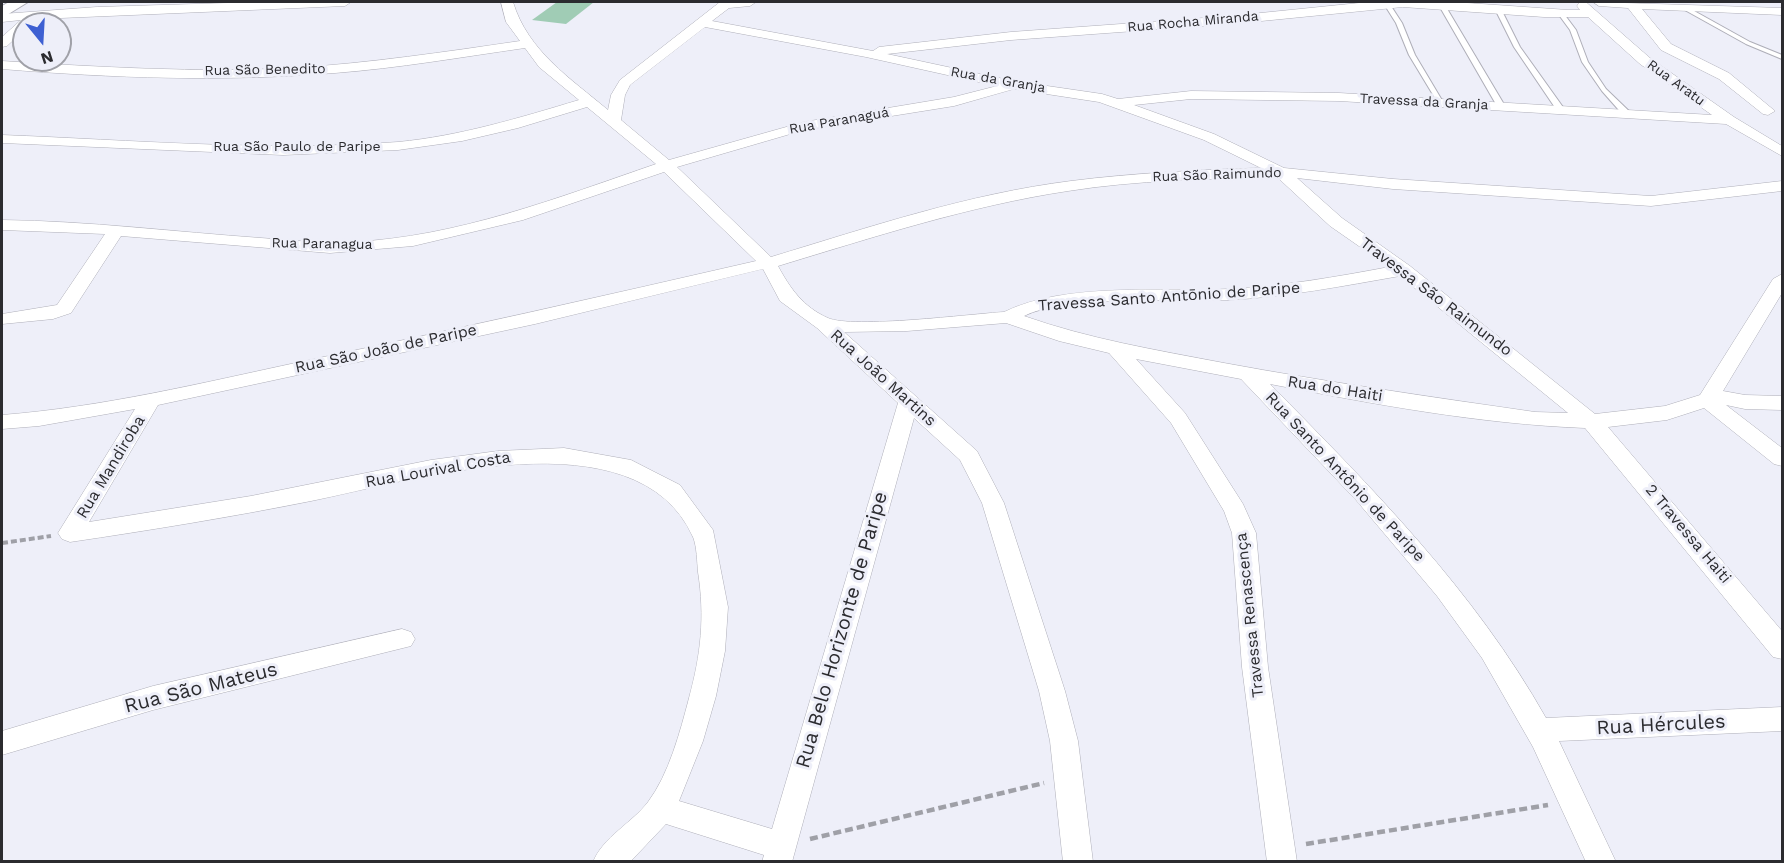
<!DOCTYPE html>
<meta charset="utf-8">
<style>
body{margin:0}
#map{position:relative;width:1784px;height:863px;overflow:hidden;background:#eeeff9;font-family:"Work Sans",sans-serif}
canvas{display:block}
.frame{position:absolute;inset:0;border:3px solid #2b2b2f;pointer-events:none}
.north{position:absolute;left:12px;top:12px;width:60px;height:60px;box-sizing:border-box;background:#eeeff9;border:2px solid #a0a1a8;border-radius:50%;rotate:162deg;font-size:16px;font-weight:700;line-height:24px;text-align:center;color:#2b2b2f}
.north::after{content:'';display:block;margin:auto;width:21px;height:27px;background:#3e60d2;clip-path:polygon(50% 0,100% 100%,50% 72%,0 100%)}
</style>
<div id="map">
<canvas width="1784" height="863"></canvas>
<div class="frame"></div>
<div class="north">N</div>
</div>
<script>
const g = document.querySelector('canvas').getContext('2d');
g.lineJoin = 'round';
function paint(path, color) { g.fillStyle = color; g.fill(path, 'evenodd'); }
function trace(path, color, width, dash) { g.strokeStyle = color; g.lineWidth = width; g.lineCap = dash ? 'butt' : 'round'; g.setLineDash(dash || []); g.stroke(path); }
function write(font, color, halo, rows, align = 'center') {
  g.font = font + ' "Work Sans",sans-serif'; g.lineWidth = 6; g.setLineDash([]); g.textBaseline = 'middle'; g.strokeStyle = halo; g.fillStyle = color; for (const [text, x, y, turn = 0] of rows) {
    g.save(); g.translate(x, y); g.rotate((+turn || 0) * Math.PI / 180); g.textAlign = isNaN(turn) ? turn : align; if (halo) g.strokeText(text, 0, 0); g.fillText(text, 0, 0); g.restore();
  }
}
const green = new Path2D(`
 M 557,2 L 594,2 L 566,24 L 532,20 Z`);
const pathFar1 = new Path2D(`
 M 2,543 L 51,536`);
const path = new Path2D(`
 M 810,839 L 1044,783
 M 1306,844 L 1548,805`);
const service = new Path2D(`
 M 1437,2 L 1443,2 L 1505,106 L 1503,107 L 1497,106 Z
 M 1385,3 L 1389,3 L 1402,23 L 1415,55 L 1443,102 L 1442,103 L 1438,103 L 1409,55 L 1396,23 L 1384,4 Z
 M 1683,7 L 1687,7 L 1750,42 L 1782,55 L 1782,59 L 1746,44 L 1683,9 Z
 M 1499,9 L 1502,11 L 1520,47 L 1565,110 L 1564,112 L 1558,112 L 1514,47 L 1496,11 Z
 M 1560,14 L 1564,14 L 1576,30 L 1588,62 L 1606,89 L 1631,113 L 1631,117 L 1625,117 L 1602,91 L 1582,62 L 1570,30 L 1559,15 Z`);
const minor = new Path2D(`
 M 260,2 L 351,2 L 345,6 L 37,19 L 31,24 L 24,24 L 24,30 L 7,46 L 2,47 L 2,37 L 21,20 L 2,22 L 2,14 L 97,7 Z
 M 501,2 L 513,2 C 528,51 570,78 608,110 L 611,95 L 620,80 L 720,2 L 756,2 L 750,6 L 729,8 L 712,21 L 873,51 L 879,47 L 1011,32 L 1231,16 L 1369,2 L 1453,2 L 1568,10 L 1580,10 L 1577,6 L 1579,3 L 1587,3 L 1650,58 L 1734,117 L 1782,146 L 1782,156 L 1726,124 L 1339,101 L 1191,99 L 1134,105 L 1214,134 L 1284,168 L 1393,179 L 1651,196 L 1782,181 L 1782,191 L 1651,206 L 1393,189 L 1297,178 L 1342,218 L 1410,266 L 1595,414 L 1665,406 L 1700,395 L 1773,279 L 1782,274 L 1782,293 L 1723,391 L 1745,395 L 1782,396 L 1782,410 L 1745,409 L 1726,405 L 1782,448 L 1782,466 L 1774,464 L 1704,408 L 1667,420 L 1608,427 L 1782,631 L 1782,659 L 1773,657 L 1585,428 C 1480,424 1373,404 1270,384 C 1372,488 1474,590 1546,718 L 1782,707 L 1782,731 L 1559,741 L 1616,862 L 1586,862 L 1533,747 L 1482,658 L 1437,596 L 1356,500 L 1241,379 L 1136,359 L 1185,413 L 1243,504 L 1256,533 L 1268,667 L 1297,862 L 1267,862 L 1242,667 L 1232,533 L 1224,511 L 1171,423 L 1109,353 L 1059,341 L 1006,323 L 907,331 L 844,332 L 977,451 L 1004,503 L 1065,691 L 1078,741 L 1093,862 L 1063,862 L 1050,741 L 1039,691 L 982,503 L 960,460 L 914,418 L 792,862 L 762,862 L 764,855 L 666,824 L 630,862 L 593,862 C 603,837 632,823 648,802 C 669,774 680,732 689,698 C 701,654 705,617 698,572 C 697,562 697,547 693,537 C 637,412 413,480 311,501 C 231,517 151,530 70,542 L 62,539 L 58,533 L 135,409 L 39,426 L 2,429 L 2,415 C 103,407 202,383 300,362 C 453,330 604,296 756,261 L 664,172 L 523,220 L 413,246 L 330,253 L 121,236 L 71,313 L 53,319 L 2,324 L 2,314 L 57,305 L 105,234 L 2,230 L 2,220 C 89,221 175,232 261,238 C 291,240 322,244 352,242 C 457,237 557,198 656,164 L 587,107 L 518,128 L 462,141 L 398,150 L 283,155 L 2,143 L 2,135 C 133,140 267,152 398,142 C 460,136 519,118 579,100 L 539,67 L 525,48 C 462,57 399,68 335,73 C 224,82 112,78 2,69 L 2,61 C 99,67 197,73 294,68 C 370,63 445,52 520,41 L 506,22 ZM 1403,7 L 1544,17 L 1588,17 L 1640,64 L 1712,115 L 1339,93 L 1191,91 L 1118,99 L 1102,94 L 1013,81 L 887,54 L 1011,40 L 1231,24 ZM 705,27 L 866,57 L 997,86 L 954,97 L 804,122 L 669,160 L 621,120 L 625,95 L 630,85 ZM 1014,89 L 1099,102 L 1204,140 L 1261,168 C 1197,170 1134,173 1071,181 C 968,194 870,227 771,257 L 677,167 L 804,130 L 954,106 ZM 1277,177 L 1330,226 L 1389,267 C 1336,277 1284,286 1230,289 C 1163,292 1065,282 1004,312 C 971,314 853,329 828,318 C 803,307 790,288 778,266 C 874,237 969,206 1068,191 C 1137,180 1208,179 1277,177 ZM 763,269 L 780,301 L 817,328 L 898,403 L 772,829 L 679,801 L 703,741 L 716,696 L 725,651 L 728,607 L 713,530 L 680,485 L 631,460 L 564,448 L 498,451 L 431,460 L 251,496 L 89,522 L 158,405 L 535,324 ZM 1400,276 L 1568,413 L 1535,412 C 1431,397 1327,382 1224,363 C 1156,350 1089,339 1024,316 C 1066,295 1178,302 1228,300 C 1286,297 1343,286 1400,276 Z
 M 1593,2 L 1782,8 L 1782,15 L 1642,9 L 1671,44 L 1729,73 L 1775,111 L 1768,115 L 1763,114 L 1719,79 L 1661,50 L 1628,8 L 1599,6 Z
 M 402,629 L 411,632 L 415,639 L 411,646 L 153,710 L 2,755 L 2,731 L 153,686 Z`);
const secondary = new Path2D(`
 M 9,2 L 28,2 L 2,18 L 2,6 Z`);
const farStreetnames = [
 ["Rua Rocha Miranda",1193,22,-5],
 ["Rua São Benedito",265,70,-1],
 ["Rua da Granja",998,80,10],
 ["Rua Aratu",1676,83,36],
 ["Travessa da Granja",1424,102,3],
 ["Rua Paranaguá",839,121,-10],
 ["Rua São Paulo de Paripe",297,147],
 ["Rua São Raimundo",1217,175,-2],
 ["Rua Paranagua",322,244,1]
];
const streetNames = [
 ["Travessa Santo Antōnio de Paripe",1169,297,-4],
 ["Travessa São Raimundo",1436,297,37],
 ["Rua São João de Paripe",386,349,-12],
 ["Rua João Martins",883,378,42],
 ["Rua do Haiti",1335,389,9],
 ["Rua Mandiroba",111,467,-59],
 ["Rua Lourival Costa",438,470,-10],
 ["Rua Santo Antônio de Paripe",1345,477,47],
 ["2 Travessa Haiti",1688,534,50],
 ["Travessa Renascença",1250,615,-96]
];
const nearStreetnames = [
 ["Rua Belo Horizonte de Paripe",842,630,-74],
 ["Rua São Mateus",201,688,-14],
 ["Rua Hércules",1661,725,-3]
];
paint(green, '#a0ccb5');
trace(service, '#aeaeb8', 2);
trace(minor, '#aeaeb8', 1);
trace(secondary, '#aeaeb8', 2);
trace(pathFar1, '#9fa0a7', 4, [6, 3]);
trace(path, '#9fa0a7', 4.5, [8, 4]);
paint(service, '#fff');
paint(minor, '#fff');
paint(secondary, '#fff');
write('14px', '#2b2b2f', '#eeeff9', farStreetnames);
write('16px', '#2b2b2f', '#eeeff9', streetNames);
write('20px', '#2b2b2f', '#eeeff9', nearStreetnames);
</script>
